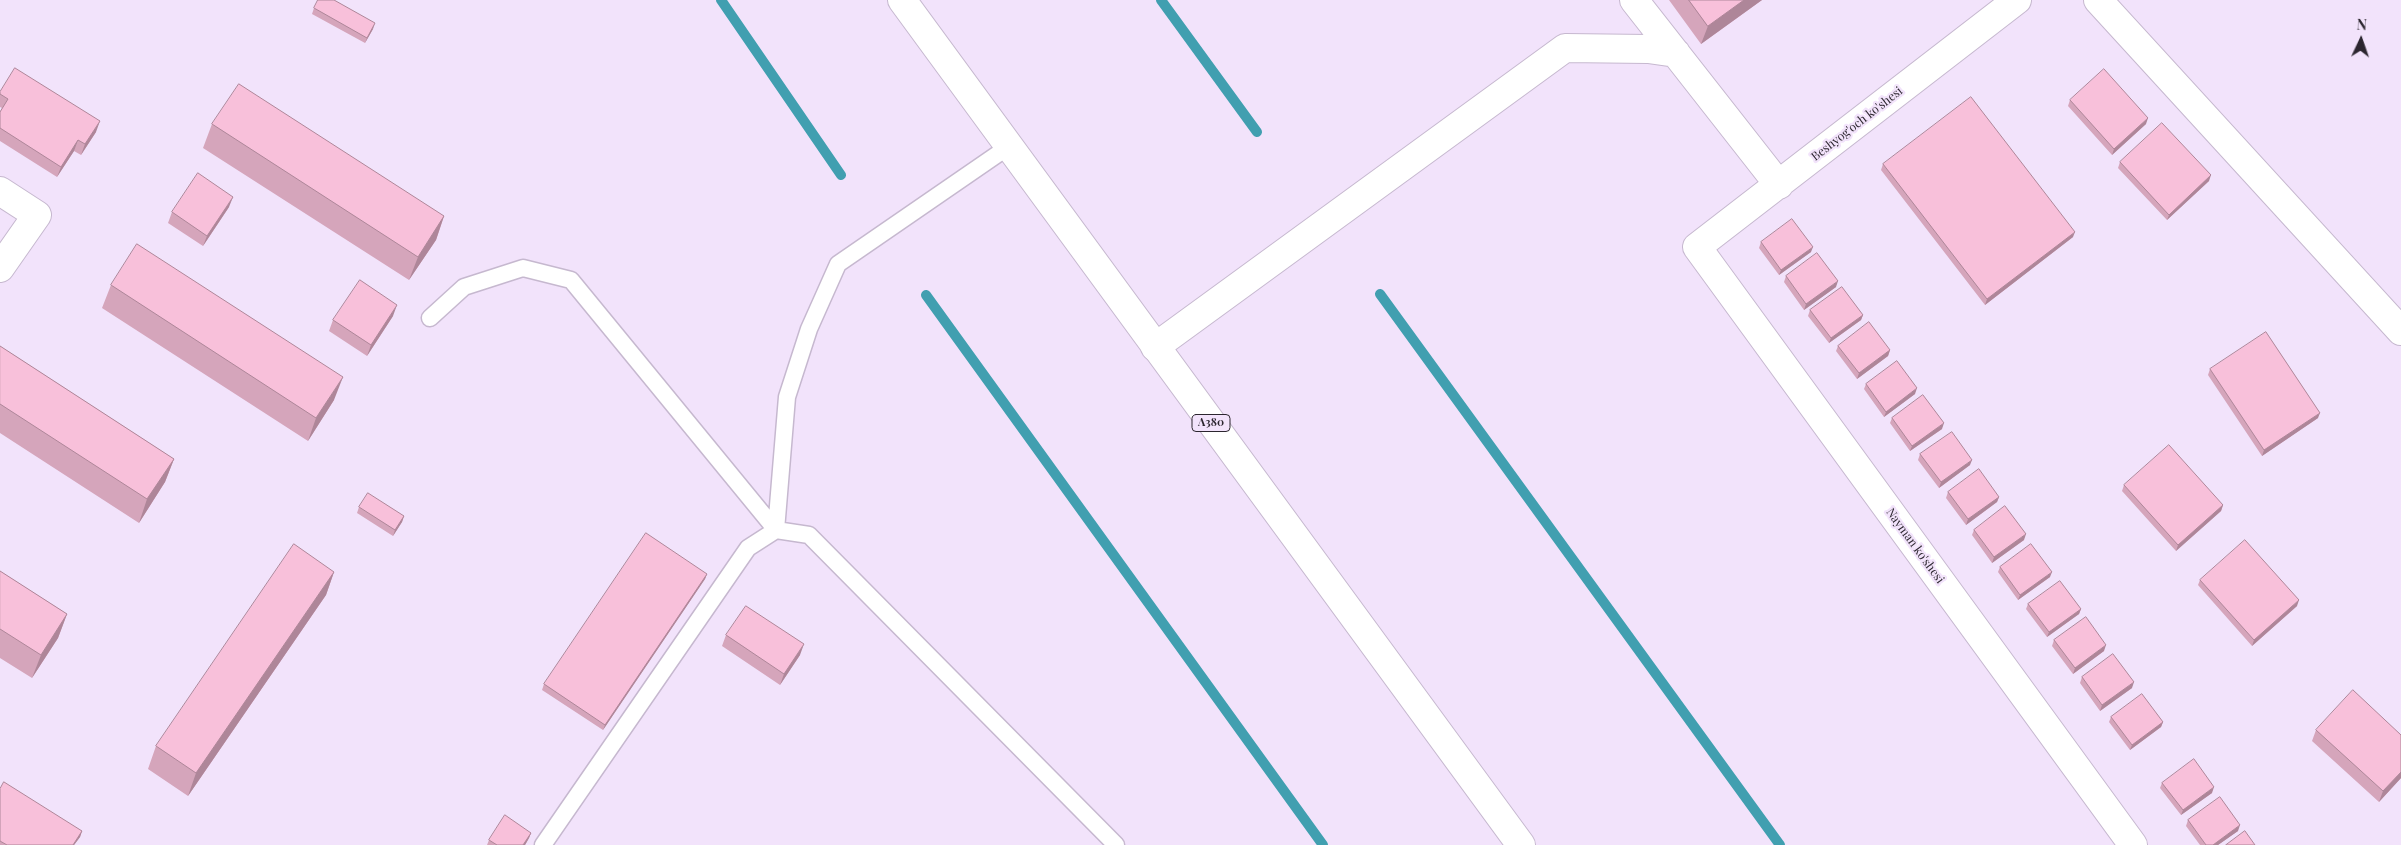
<!DOCTYPE html>
<style>
body{margin:0}
#map{position:relative;width:2401px;height:845px;overflow:hidden;background:#f2e3fb;font-family:"Playfair Display",serif}
canvas{display:block}
.north{position:absolute;left:2336px;top:15px;width:50px;height:50px;-webkit-text-stroke:4px #f2e3fb;paint-order:stroke;rotate:3deg;font-size:14px;font-weight:700;line-height:20px;text-align:center;color:#2c262f}
.north::after{content:'';display:block;margin:auto;width:18px;height:22px;background:#2c262f;clip-path:polygon(50% 0,100% 100%,50% 72%,0 100%)}
</style>
<div id="map">
<canvas width="2401" height="845"></canvas>
<div class="north">N</div>
</div>
<script>
const g = document.querySelector('canvas').getContext('2d');
g.lineJoin = 'round';
function trace(path, color, width, dash) { g.strokeStyle = color; g.lineWidth = width; g.lineCap = dash ? 'butt' : 'round'; g.setLineDash(dash || []); g.stroke(path); }
function paint(path, color) { g.fillStyle = color; g.fill(path, 'evenodd'); }
function write(font, color, halo, rows, align = 'center') {
  g.font = font + ' "Playfair Display",serif'; g.lineWidth = 4.5; g.setLineDash([]); g.textBaseline = 'middle'; g.strokeStyle = halo; g.fillStyle = color; for (const [text, x, y, turn = 0] of rows) {
    g.save(); g.translate(x, y); g.rotate((+turn || 0) * Math.PI / 180); g.textAlign = isNaN(turn) ? turn : align; if (halo) g.strokeText(text, 0, 0); g.fillText(text, 0, 0); g.restore();
  }
}
const stream = new Path2D(`
 M 721,0 L 841,175
 M 1161,0 L 1257,132
 M 1380,294 L 1780,845
 M 926,295 L 1323,845`);
const lane = new Path2D(`
 M 430,318 L 464,287 L 523,268 L 571,280 L 776,530 L 787,397 L 809,329 L 838,264 L 1008,147
 M 543,845 L 748,548 L 776,530 L 809,535 L 1116,845`);
const street = new Path2D(`
 M 1634,0 L 1779,185
 M 2017,0 L 1697,247 L 2133,845
 M 2098,0 L 2401,331
 M 0,191 L 37,215 L 0,268
 M 1155,347 L 1565,48 L 1648,49 L 1676,53`);
const highway = new Path2D(`
 M 902,0 L 1521,845`);
const wall = new Path2D(`
 M 1669,0 L 1762,0 L 1701,44 Z
 M 314,8 L 373,29 L 365,43 L 312,14 Z
 M 0,92 L 96,132 L 81,155 L 74,151 L 57,177 L 0,141 L 0,112 L 2,108 L 0,107 Z
 M 2070,100 L 2146,124 L 2112,155 L 2068,106 Z
 M 212,124 L 444,216 L 436,240 L 409,280 L 203,148 Z
 M 2120,162 L 2209,181 L 2167,220 L 2118,168 Z
 M 1883,164 L 2073,237 L 1985,305 L 1881,170 Z
 M 229,207 L 203,246 L 168,223 L 172,212 Z
 M 1761,242 L 1811,252 L 1779,275 L 1759,248 Z
 M 1786,276 L 1836,287 L 1804,310 L 1784,282 Z
 M 111,285 L 334,400 L 308,441 L 102,308 Z
 M 1810,310 L 1863,315 L 1861,320 L 1829,343 L 1808,316 Z
 M 393,316 L 367,356 L 329,331 L 333,320 Z
 M 0,346 L 174,459 L 165,482 L 139,523 L 0,433 Z
 M 1838,346 L 1890,350 L 1888,356 L 1857,379 L 1836,351 Z
 M 2210,369 L 2318,418 L 2262,456 L 2208,375 Z
 M 1866,384 L 1915,394 L 1884,417 L 1864,389 Z
 M 1892,418 L 1942,429 L 1910,451 L 1890,423 Z
 M 1920,454 L 1970,465 L 1939,488 L 1918,460 Z
 M 2124,485 L 2223,505 L 2221,511 L 2176,551 L 2122,491 Z
 M 1948,492 L 1999,497 L 1997,502 L 1966,525 L 1946,498 Z
 M 359,507 L 404,516 L 402,522 L 393,536 L 357,513 Z
 M 1974,530 L 2024,540 L 1992,563 L 1972,535 Z
 M 2000,567 L 2050,577 L 2018,600 L 1998,572 Z
 M 0,571 L 67,614 L 58,638 L 32,678 L 0,658 Z
 M 334,572 L 326,595 L 188,796 L 148,769 L 156,746 Z
 M 707,574 L 705,579 L 603,730 L 542,690 L 544,684 Z
 M 2200,580 L 2297,606 L 2252,646 L 2198,585 Z
 M 2028,604 L 2081,609 L 2079,614 L 2047,637 L 2026,609 Z
 M 726,635 L 800,655 L 780,685 L 722,646 Z
 M 2054,640 L 2104,651 L 2073,674 L 2052,646 Z
 M 2082,677 L 2132,688 L 2100,711 L 2080,683 Z
 M 2111,717 L 2163,722 L 2161,727 L 2130,750 L 2109,722 Z
 M 2316,730 L 2401,778 L 2379,802 L 2312,741 Z
 M 2162,783 L 2212,793 L 2181,815 L 2160,788 Z
 M 0,789 L 82,831 L 80,837 L 74,845 L 0,845 Z
 M 2188,820 L 2238,831 L 2218,845 L 2200,845 L 2186,826 Z
 M 531,833 L 529,838 L 525,845 L 487,845 L 489,840 Z`);
const shadedWall = new Path2D(`
 M 1744,0 L 1762,0 L 1701,44 L 1708,26 Z
 M 375,23 L 373,29 L 365,43 L 367,38 Z
 M 2148,118 L 2146,124 L 2112,155 L 2114,149 Z
 M 100,121 L 96,132 L 81,155 L 85,144 Z
 M 78,140 L 74,151 L 57,177 L 61,167 Z
 M 2211,175 L 2209,181 L 2167,220 L 2169,215 Z
 M 233,197 L 229,207 L 203,246 L 207,236 Z
 M 444,216 L 436,240 L 409,280 L 418,257 Z
 M 2075,232 L 2073,237 L 1985,305 L 1987,299 Z
 M 1813,247 L 1811,252 L 1779,275 L 1781,270 Z
 M 1838,281 L 1836,287 L 1804,310 L 1806,304 Z
 M 397,305 L 393,316 L 367,356 L 371,345 Z
 M 1863,315 L 1861,320 L 1829,343 L 1831,338 Z
 M 1890,350 L 1888,356 L 1857,379 L 1859,373 Z
 M 343,377 L 334,400 L 308,441 L 316,418 Z
 M 1917,388 L 1915,394 L 1884,417 L 1886,412 Z
 M 2320,413 L 2318,418 L 2262,456 L 2264,450 Z
 M 1944,423 L 1942,429 L 1910,451 L 1912,446 Z
 M 174,459 L 165,482 L 139,523 L 147,499 Z
 M 1972,460 L 1970,465 L 1939,488 L 1941,482 Z
 M 1999,497 L 1997,502 L 1966,525 L 1968,519 Z
 M 2223,505 L 2221,511 L 2176,551 L 2178,545 Z
 M 404,516 L 402,522 L 393,536 L 395,530 Z
 M 2026,534 L 2024,540 L 1992,563 L 1994,557 Z
 M 334,572 L 326,595 L 188,796 L 196,773 Z
 M 2052,572 L 2050,577 L 2018,600 L 2020,595 Z
 M 707,574 L 705,579 L 603,730 L 605,725 Z
 M 2299,600 L 2297,606 L 2252,646 L 2254,640 Z
 M 2081,609 L 2079,614 L 2047,637 L 2049,632 Z
 M 67,614 L 58,638 L 32,678 L 41,655 Z
 M 804,644 L 800,655 L 780,685 L 784,674 Z
 M 2106,645 L 2104,651 L 2073,674 L 2075,668 Z
 M 2134,682 L 2132,688 L 2100,711 L 2102,705 Z
 M 2163,722 L 2161,727 L 2130,750 L 2132,745 Z
 M 2401,772 L 2401,778 L 2379,802 L 2383,791 Z
 M 2214,787 L 2212,793 L 2181,815 L 2183,810 Z
 M 2240,825 L 2238,831 L 2218,845 L 2213,845 Z
 M 82,831 L 80,837 L 74,845 L 73,845 Z
 M 531,833 L 529,838 L 525,845 L 523,845 Z`);
const building = new Path2D(`
 M 318,0 L 334,0 L 375,23 L 367,38 L 314,8 Z
 M 1689,0 L 1744,0 L 1708,26 Z
 M 15,68 L 100,121 L 85,144 L 78,140 L 61,167 L 0,128 L 0,112 L 8,99 L 0,94 L 0,92 Z
 M 2104,69 L 2148,118 L 2114,149 L 2070,100 Z
 M 239,84 L 444,216 L 418,257 L 212,124 Z
 M 1971,97 L 2075,232 L 1987,299 L 1883,164 Z
 M 2162,123 L 2211,175 L 2169,215 L 2120,162 Z
 M 198,173 L 233,197 L 207,236 L 172,212 Z
 M 1792,219 L 1813,247 L 1781,270 L 1761,242 Z
 M 137,244 L 343,377 L 316,418 L 111,285 Z
 M 1817,253 L 1838,281 L 1806,304 L 1786,276 Z
 M 360,280 L 397,305 L 371,345 L 333,320 Z
 M 1842,287 L 1863,315 L 1831,338 L 1810,310 Z
 M 1869,322 L 1890,350 L 1859,373 L 1838,346 Z
 M 2266,332 L 2320,413 L 2264,450 L 2210,369 Z
 M 0,346 L 174,459 L 147,499 L 0,404 Z
 M 1897,361 L 1917,388 L 1886,412 L 1866,384 Z
 M 1923,395 L 1944,423 L 1912,446 L 1892,418 Z
 M 1952,432 L 1972,460 L 1941,482 L 1920,454 Z
 M 2169,445 L 2223,505 L 2178,545 L 2124,485 Z
 M 1979,469 L 1999,497 L 1968,519 L 1948,492 Z
 M 368,493 L 404,516 L 395,530 L 359,507 Z
 M 2005,506 L 2026,534 L 1994,557 L 1974,530 Z
 M 646,533 L 707,574 L 605,725 L 544,684 Z
 M 2245,540 L 2299,600 L 2254,640 L 2200,580 Z
 M 294,544 L 334,572 L 196,773 L 156,746 Z
 M 2031,544 L 2052,572 L 2020,595 L 2000,567 Z
 M 0,571 L 67,614 L 41,655 L 0,629 Z
 M 2060,581 L 2081,609 L 2049,632 L 2028,604 Z
 M 746,606 L 804,644 L 784,674 L 726,635 Z
 M 2086,617 L 2106,645 L 2075,668 L 2054,640 Z
 M 2113,654 L 2134,682 L 2102,705 L 2082,677 Z
 M 2353,690 L 2401,735 L 2401,772 L 2383,791 L 2316,730 Z
 M 2142,694 L 2163,722 L 2132,745 L 2111,717 Z
 M 2194,759 L 2214,787 L 2183,810 L 2162,783 Z
 M 4,782 L 82,831 L 73,845 L 7,845 L 0,841 L 0,789 Z
 M 2220,797 L 2240,825 L 2213,845 L 2206,845 L 2188,820 Z
 M 505,815 L 531,833 L 523,845 L 497,845 L 489,840 Z
 M 2245,831 L 2255,845 L 2226,845 Z`);
const shields = [
 [1211,423,38]
];
const shieldNames = [
 ["A380",1211,423]
];
const streetNames = [
 ["Beshyog'och ko'shesi",1857,124,-38],
 ["Nayman ko'shesi",1915,546,54]
];
trace(stream, '#419fb0', 10);
trace(lane, '#c6b8cf', 19);
trace(street, '#c6b8cf', 30);
trace(highway, '#c6b8cf', 30);
trace(lane, '#fff', 16);
trace(street, '#fff', 28);
trace(highway, '#fff', 28);
paint(wall, '#d5a5bb');
paint(shadedWall, '#ae8699');
paint(building, '#f8c0da');
trace(building, '#ae8699', 1);
for (const [x, y, w] of shields) { const box = new Path2D(); box.roundRect(x - w / 2, y - 8.5, w, 17, 4); g.fillStyle = '#f2e3fb'; g.fill(box); trace(box, '#2c262f', 1); }
write('bold 11px', '#2c262f', null, shieldNames);
write('12px', '#2c262f', '#f2e3fb', streetNames);
</script>
